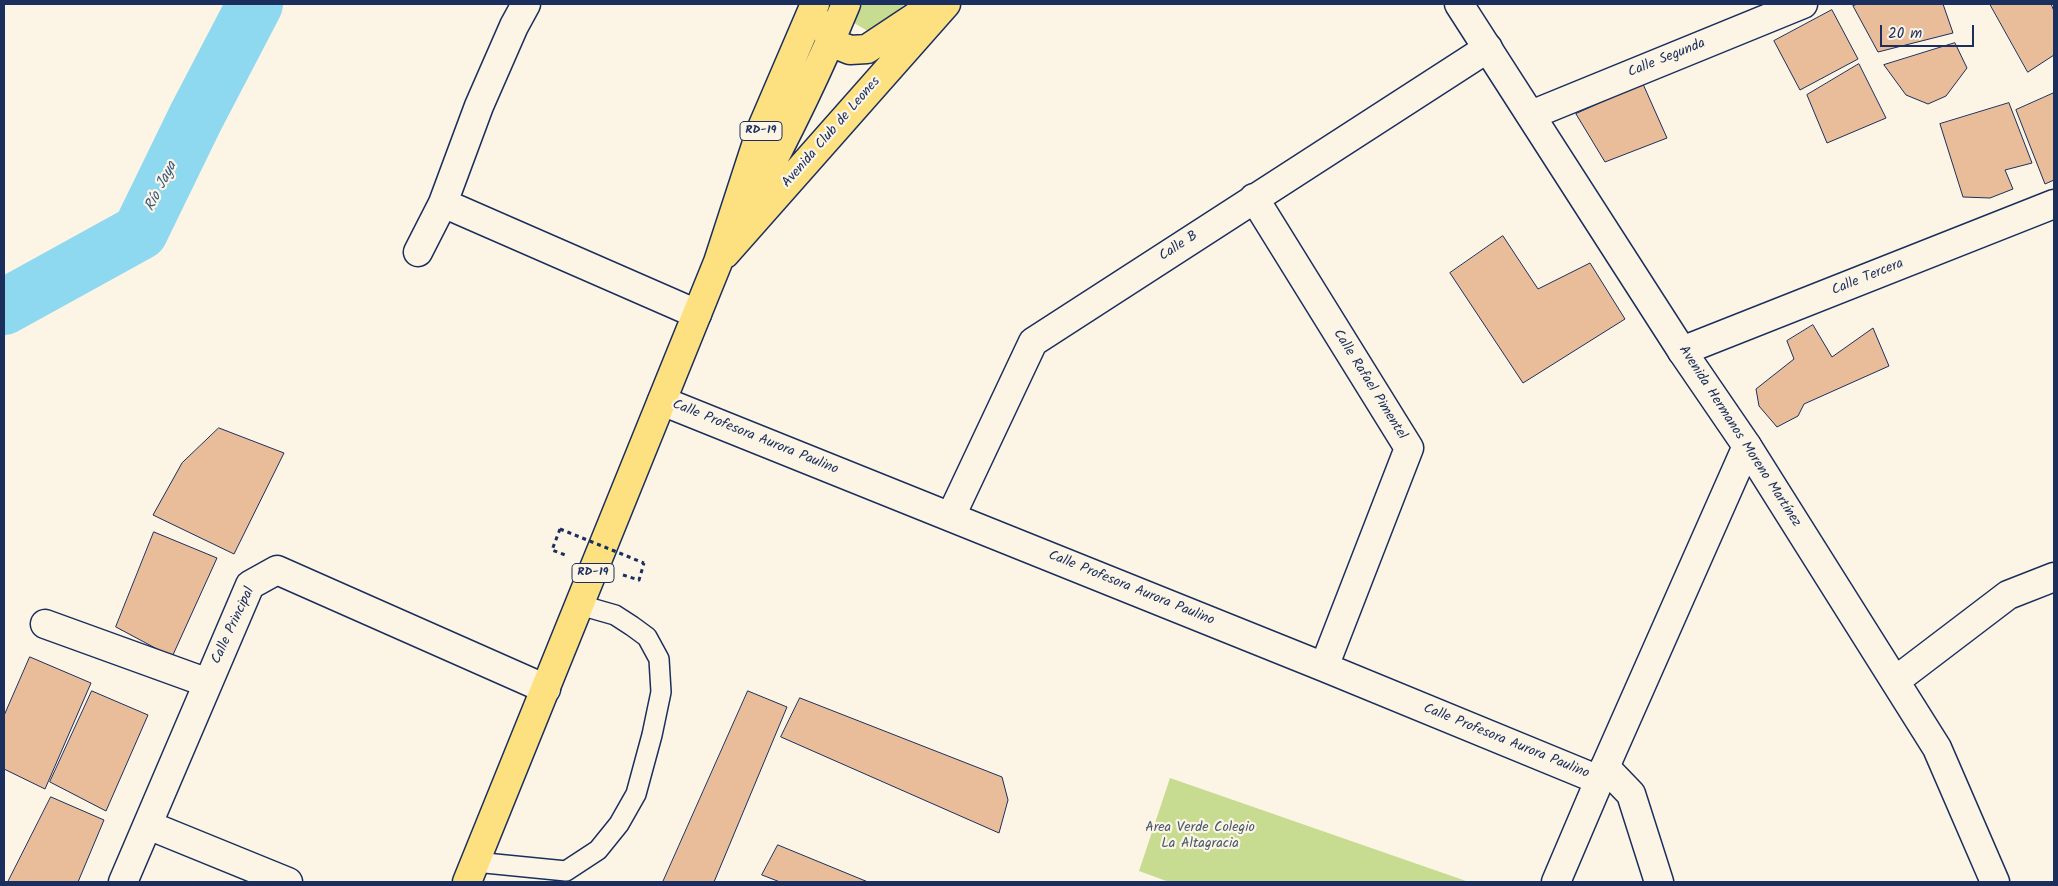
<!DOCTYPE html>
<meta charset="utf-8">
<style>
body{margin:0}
#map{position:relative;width:2058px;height:886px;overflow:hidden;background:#fcf5e5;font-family:Kalam,sans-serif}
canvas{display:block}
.frame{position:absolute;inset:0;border:5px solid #1b2f5e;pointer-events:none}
.scale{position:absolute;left:1880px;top:25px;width:94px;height:22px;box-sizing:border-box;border:2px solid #1b2f5e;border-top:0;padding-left:6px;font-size:15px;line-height:18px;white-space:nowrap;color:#1b2f5e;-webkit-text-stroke:4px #fcf5e5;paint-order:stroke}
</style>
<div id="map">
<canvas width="2058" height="886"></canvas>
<div class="frame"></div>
<div class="scale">20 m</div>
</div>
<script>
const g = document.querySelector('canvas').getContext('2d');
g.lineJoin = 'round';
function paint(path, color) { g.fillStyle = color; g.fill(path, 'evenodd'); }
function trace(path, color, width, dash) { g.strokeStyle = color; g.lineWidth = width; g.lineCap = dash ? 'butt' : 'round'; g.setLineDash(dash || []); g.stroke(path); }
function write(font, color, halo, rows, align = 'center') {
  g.font = font + ' Kalam,sans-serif'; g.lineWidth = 4.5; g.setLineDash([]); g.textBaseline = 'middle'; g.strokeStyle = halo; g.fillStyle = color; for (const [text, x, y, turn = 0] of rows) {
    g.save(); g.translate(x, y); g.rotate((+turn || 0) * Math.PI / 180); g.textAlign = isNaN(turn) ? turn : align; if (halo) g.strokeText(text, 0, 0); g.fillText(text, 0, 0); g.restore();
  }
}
const green = new Path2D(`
 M 862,4 L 905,4 L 873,34 L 854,23 Z
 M 1170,778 L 1469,882 L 1169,882 L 1139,871 Z`);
const river = new Path2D(`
 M 4,307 L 140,232 L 196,117 L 255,4`);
const building = new Path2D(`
 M 1858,4 L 1943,4 L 1953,33 L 1878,52 L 1853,6 Z
 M 1990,4 L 2051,4 L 2054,11 L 2054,55 L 2028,72 Z
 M 1832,10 L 1858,59 L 1800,90 L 1774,41 Z
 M 1955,43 L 1967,68 L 1946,96 L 1928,104 L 1906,95 L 1884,65 Z
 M 1859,64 L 1886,118 L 1827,143 L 1807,95 Z
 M 1643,84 L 1667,138 L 1605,162 L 1576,114 Z
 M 2054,93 L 2054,180 L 2045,184 L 2016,110 Z
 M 2009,103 L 2032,163 L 2005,170 L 2013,189 L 1990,198 L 1963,197 L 1940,124 Z
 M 1503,236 L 1538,289 L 1590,263 L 1625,319 L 1523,383 L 1450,273 Z
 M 1813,325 L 1832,357 L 1873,328 L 1889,366 L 1804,404 L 1798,416 L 1777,427 L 1759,406 L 1756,389 L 1794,359 L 1787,341 Z
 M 219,428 L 284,453 L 234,554 L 153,515 L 182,463 Z
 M 154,532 L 217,558 L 172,657 L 116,627 Z
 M 30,657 L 91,683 L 45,789 L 4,769 L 4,716 Z
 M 92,691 L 148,715 L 106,811 L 50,782 Z
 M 748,691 L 787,707 L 714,882 L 663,882 Z
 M 800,698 L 1002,777 L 1008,800 L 999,833 L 781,737 Z
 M 51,797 L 104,820 L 78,882 L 8,882 Z
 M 778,845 L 868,882 L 780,882 L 762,875 Z`);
const path = new Path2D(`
 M 560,529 L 552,550 L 568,556
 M 623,575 L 639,580 L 644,563`);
const lane = new Path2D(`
 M 475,862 L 566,871 L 598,850 L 619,824 L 636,794 L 652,735 L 661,692 L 659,659 L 647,637 L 632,626 L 615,615 L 580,605`);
const street = new Path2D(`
 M 1531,115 L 1803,4
 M 1254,198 L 1409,448 L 1324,667
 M 443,203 L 697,314
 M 418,252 L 443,203 L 479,106 L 514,26 L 526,4
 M 1682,351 L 2054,204
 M 662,401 L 1324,667 L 1599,780
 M 1747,446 L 1937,748 L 1995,882
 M 951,516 L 1033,342 L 1488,48
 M 45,624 L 208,683
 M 1895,681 L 2008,595 L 2054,577
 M 1605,767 L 1631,794 L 1659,882
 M 148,825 L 288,882
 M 123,882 L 250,585 L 277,570 L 546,689`);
const secondary = new Path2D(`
 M 1459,4 L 1682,351 L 1747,446 L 1605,767 L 1556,882`);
const primary = new Path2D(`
 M 826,25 L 830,42 L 850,50 L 867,49 L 930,7
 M 751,202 C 786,137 818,72 846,4
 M 725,254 L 946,4
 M 467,882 L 718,262 L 761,130 L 815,4`);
const pathBridge = new Path2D(`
 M 560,529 L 644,563`);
const shields = [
 [761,131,42],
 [593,573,42]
];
const shieldNames = [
 ["RD-19",761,131],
 ["RD-19",593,573]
];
const streetNames = [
 ["Calle Segunda",1667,59,-22],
 ["Avenida Club de Leones",832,133,-49],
 ["Calle B",1179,247,-33],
 ["Calle Tercera",1868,278,-22],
 ["Calle Rafael Pimentel",1369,385,58],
 ["Avenida Hermanos Moreno Martínez",1739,437,57],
 ["Calle Profesora Aurora Paulino",755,438,22],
 ["Calle Profesora Aurora Paulino",1131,589,22],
 ["Calle Principal",234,626,-65],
 ["Calle Profesora Aurora Paulino",1506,742,22]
];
const parkNames = [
 ["Area Verde Colegio",1200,829],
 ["La Altagracia",1200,845]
];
const waterNames = [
 ["Río Jaya",162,187,-63]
];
paint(green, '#c7db91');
trace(river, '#8fd9f0', 56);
paint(building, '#e9bd99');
trace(building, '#1b2f5e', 1);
trace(lane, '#1b2f5e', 22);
trace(street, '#1b2f5e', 31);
trace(secondary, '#1b2f5e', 31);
trace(primary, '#1b2f5e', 31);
trace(path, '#1b2f5e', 3, [4, 4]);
trace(lane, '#fcf5e5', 19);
trace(street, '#fcf5e5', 28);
trace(secondary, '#fcf5e5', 28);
trace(primary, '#fde080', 28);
trace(pathBridge, '#1b2f5e', 3, [4, 4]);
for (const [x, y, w] of shields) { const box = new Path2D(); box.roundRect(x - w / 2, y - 9.5, w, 19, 4); g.fillStyle = '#fcf5e5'; g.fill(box); trace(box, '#1b2f5e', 1); }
write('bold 12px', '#1b2f5e', null, shieldNames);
write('14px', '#1b2f5e', '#fcf5e5', streetNames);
write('14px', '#465a6b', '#fcf5e5', parkNames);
write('italic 15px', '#385a82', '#fcf5e5', waterNames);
</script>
